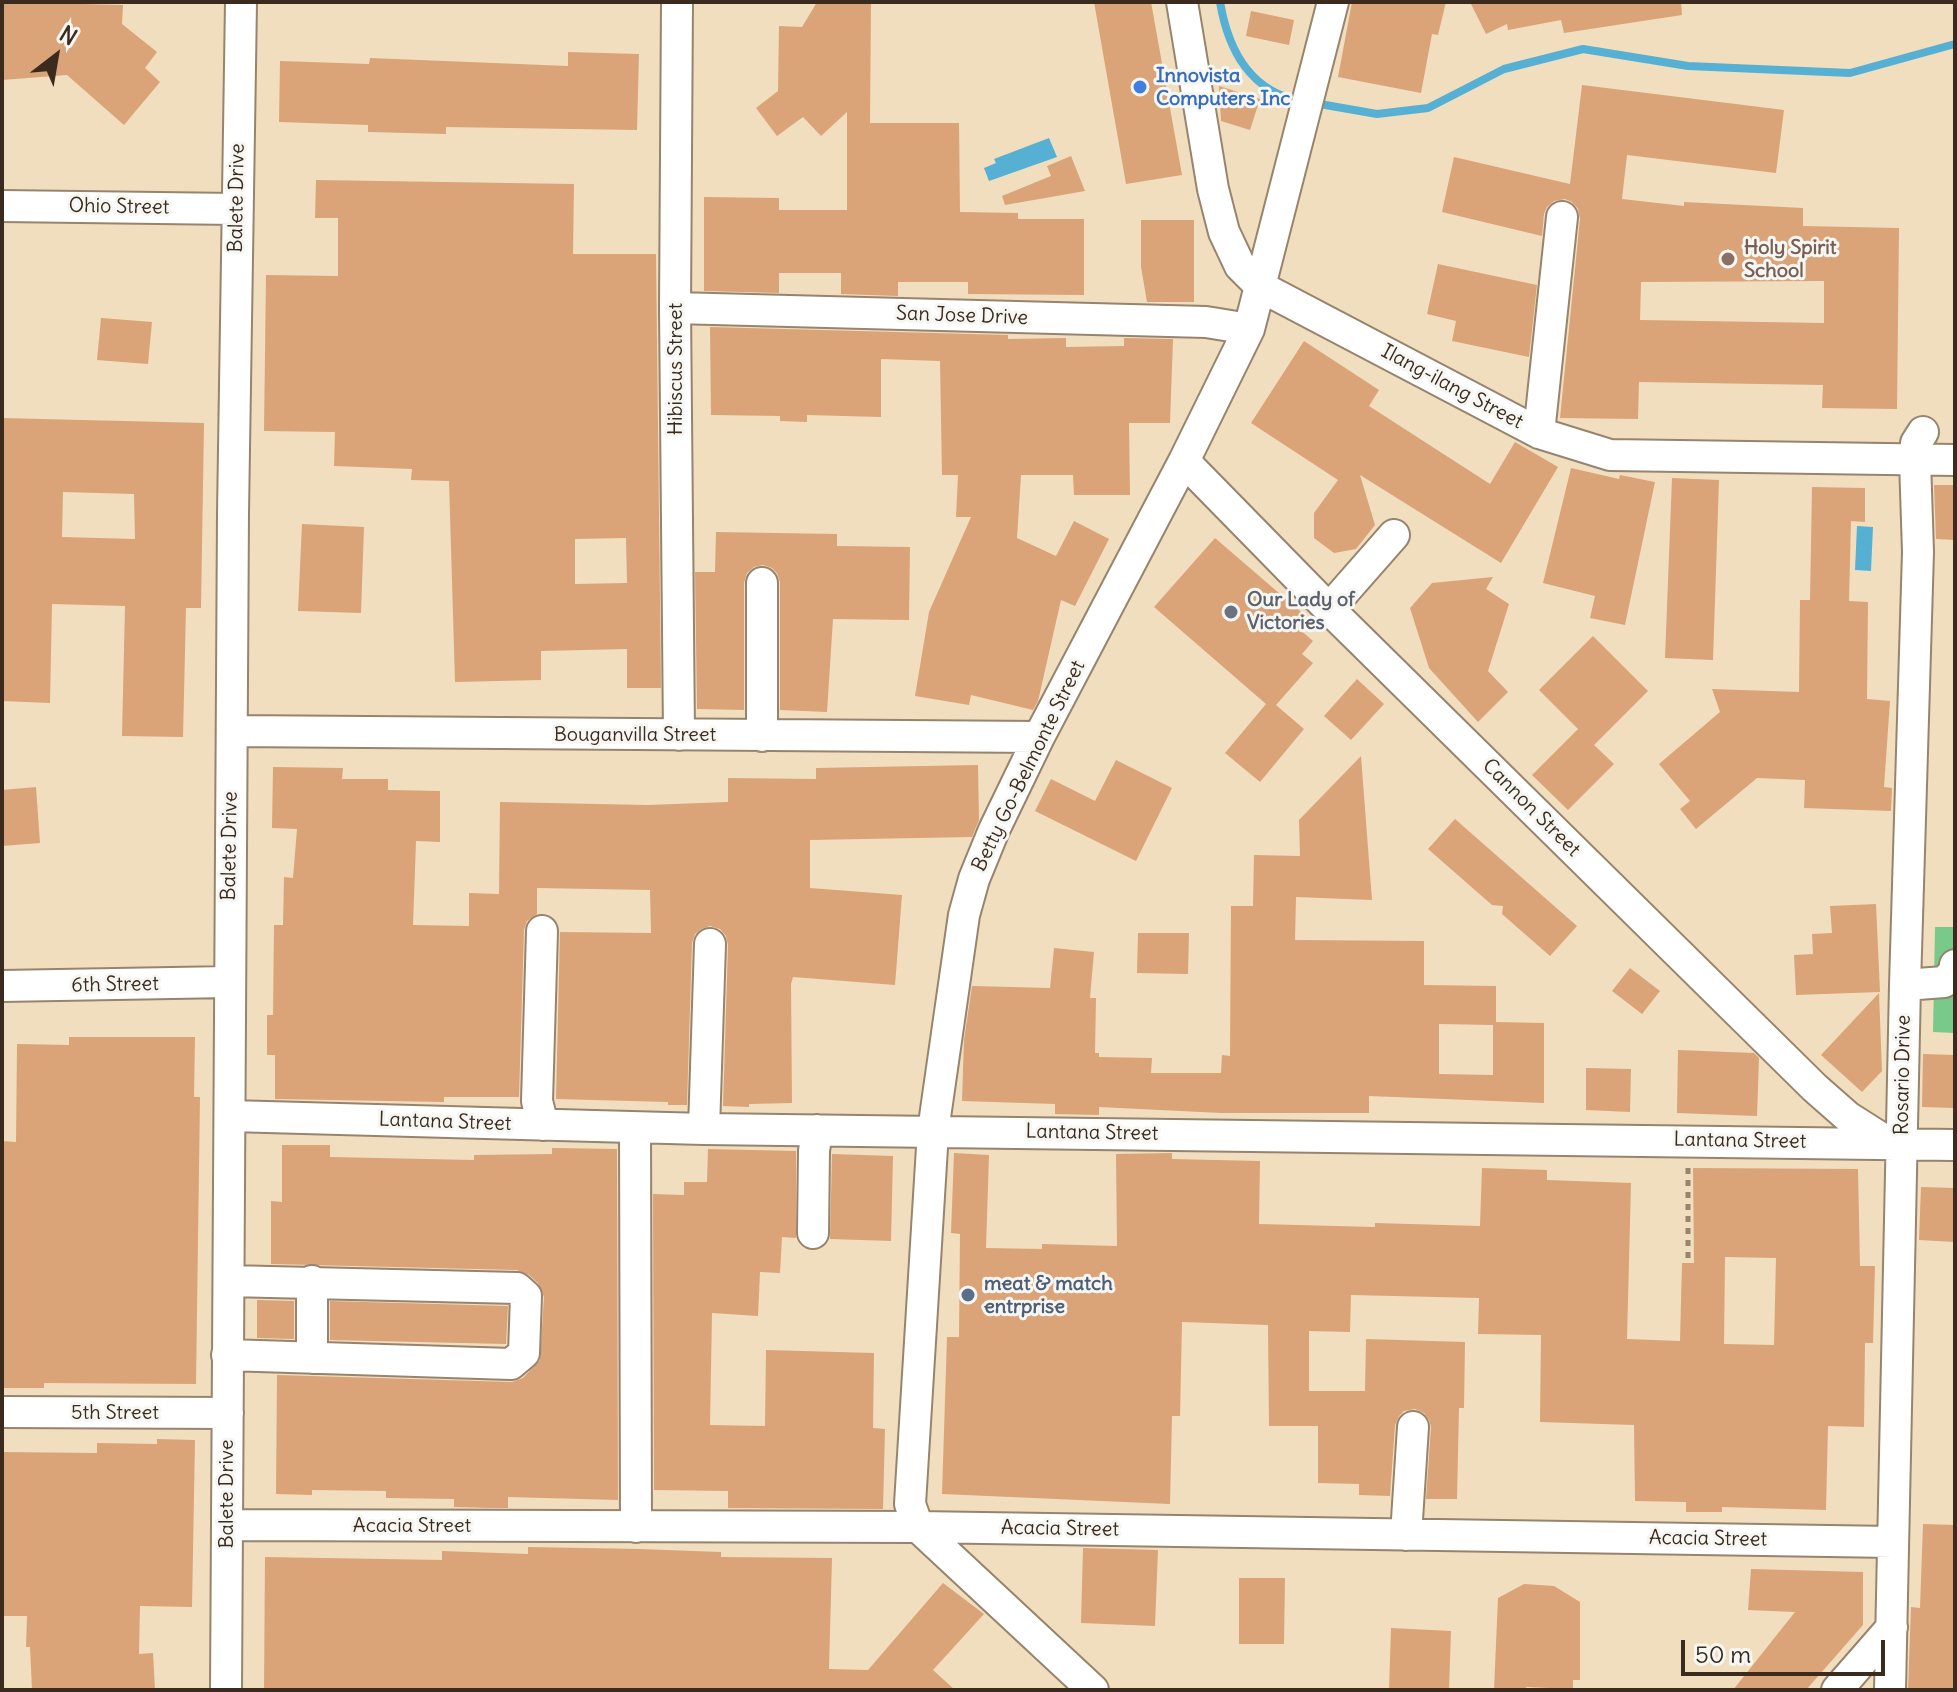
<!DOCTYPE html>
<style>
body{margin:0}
#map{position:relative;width:1957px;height:1692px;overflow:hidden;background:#f1debe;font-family:Delius,sans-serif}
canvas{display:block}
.frame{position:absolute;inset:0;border:4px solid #3b2a1e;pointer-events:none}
.north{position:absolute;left:16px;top:16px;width:80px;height:80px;-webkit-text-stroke:6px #f6f6f2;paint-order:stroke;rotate:31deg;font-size:22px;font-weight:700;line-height:32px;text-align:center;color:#3b2a1e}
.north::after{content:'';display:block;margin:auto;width:28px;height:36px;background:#3b2a1e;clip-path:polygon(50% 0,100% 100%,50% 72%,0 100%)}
.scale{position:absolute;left:1681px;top:1640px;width:204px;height:36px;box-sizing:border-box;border:4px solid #3b2a1e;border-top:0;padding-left:10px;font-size:24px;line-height:28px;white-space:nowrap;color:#3b2a1e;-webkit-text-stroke:6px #f6f6f2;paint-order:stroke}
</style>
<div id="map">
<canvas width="1957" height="1692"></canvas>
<div class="frame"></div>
<div class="north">N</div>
<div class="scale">50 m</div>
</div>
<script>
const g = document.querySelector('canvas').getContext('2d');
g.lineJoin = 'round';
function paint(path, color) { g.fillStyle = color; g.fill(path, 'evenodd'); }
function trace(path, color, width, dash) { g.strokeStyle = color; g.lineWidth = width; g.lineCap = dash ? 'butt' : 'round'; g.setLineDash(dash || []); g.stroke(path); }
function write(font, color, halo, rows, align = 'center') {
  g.font = font + ' Delius,sans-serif'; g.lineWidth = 6; g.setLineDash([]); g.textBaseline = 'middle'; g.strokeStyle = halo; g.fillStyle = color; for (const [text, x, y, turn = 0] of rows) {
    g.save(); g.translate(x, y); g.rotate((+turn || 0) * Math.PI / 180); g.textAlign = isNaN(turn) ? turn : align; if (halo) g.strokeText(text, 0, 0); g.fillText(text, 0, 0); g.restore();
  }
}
const green = new Path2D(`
 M 1935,927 L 1955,927 L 1955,1033 L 1933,1032 Z`);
const water = new Path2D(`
 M 1049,138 L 1057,157 L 989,181 L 984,168 L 996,163 L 994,159 Z
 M 1857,526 L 1873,527 L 1871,571 L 1855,570 Z`);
const stream = new Path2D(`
 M 1220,2 C 1228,49 1250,92 1301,101
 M 1314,103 L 1377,114 L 1428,108 L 1504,69 L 1583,49 L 1688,66 L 1850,73 L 1955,44`);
const building = new Path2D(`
 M 2,2 L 123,5 L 122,24 L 157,52 L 145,68 L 160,82 L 124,125 L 67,75 L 2,80 Z
 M 817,2 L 871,2 L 870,123 L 959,123 L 960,212 L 1018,213 L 1018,219 L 1084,219 L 1084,295 L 968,294 L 968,282 L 898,282 L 898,296 L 841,294 L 841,273 L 779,273 L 779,293 L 704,291 L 704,197 L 779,198 L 779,210 L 847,210 L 847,112 L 821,136 L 803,117 L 777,136 L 756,108 L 778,91 L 779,26 L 802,27 Z
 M 1094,2 L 1151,2 L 1182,175 L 1126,184 Z
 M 1352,2 L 1446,2 L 1438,35 L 1432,34 L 1421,93 L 1338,77 Z
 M 1470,2 L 1681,2 L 1682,15 L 1564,33 L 1561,20 L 1508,30 L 1507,24 L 1486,34 Z
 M 1251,11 L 1294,20 L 1289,45 L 1246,36 Z
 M 568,52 L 639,54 L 637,130 L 446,127 L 446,134 L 368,132 L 368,125 L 279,122 L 280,61 L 369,64 L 370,58 L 568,66 Z
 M 1582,85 L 1784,110 L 1776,173 L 1627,155 L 1622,199 L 1684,206 L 1684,202 L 1803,208 L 1803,226 L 1899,228 L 1897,409 L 1822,408 L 1823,385 L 1639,382 L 1638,419 L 1560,418 L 1580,219 L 1578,209 L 1572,202 L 1565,199 L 1554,201 L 1547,207 L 1544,214 L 1542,236 L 1442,212 L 1454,157 L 1570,184 ZM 1824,281 L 1824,323 L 1640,320 L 1641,282 Z
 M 1219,86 L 1260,99 L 1250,130 L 1221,121 Z
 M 1071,156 L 1085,191 L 1005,205 L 1002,196 L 1051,176 L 1047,166 Z
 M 316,180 L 574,184 L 573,254 L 656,254 L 661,688 L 627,688 L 627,649 L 541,651 L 541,680 L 455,682 L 449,481 L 411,480 L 412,469 L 334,466 L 335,432 L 264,431 L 266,275 L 338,276 L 338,218 L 315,218 ZM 626,538 L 627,583 L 575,584 L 575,539 Z
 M 1141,220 L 1194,220 L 1194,302 L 1147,302 L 1141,267 Z
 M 1438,264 L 1537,285 L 1529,357 L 1452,341 L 1456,321 L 1427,314 Z
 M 101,318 L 152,322 L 148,364 L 97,360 Z
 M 710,327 L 1008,335 L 1008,339 L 1066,338 L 1066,347 L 1124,346 L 1124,338 L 1173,339 L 1170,423 L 1129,423 L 1130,495 L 1074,495 L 1073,475 L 1021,475 L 1017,538 L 1056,556 L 1074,521 L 1109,539 L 1075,606 L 1061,600 L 1038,701 L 1033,710 L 971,695 L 969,705 L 915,696 L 929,612 L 971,517 L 956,517 L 958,475 L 942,475 L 940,361 L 881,359 L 881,417 L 807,415 L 807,422 L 780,421 L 780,416 L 711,415 Z
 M 1304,341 L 1379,390 L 1369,406 L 1490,484 L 1515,442 L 1558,467 L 1501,563 L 1360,475 L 1375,525 L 1356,549 L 1334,553 L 1314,538 L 1314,513 L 1338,480 L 1251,423 Z
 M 2,418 L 204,423 L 201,608 L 186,608 L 183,737 L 122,736 L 125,606 L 52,604 L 50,703 L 2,701 ZM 63,492 L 134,494 L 135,539 L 62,537 Z
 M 1571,468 L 1619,479 L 1620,475 L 1655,482 L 1625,625 L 1590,618 L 1595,596 L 1543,583 Z
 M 1672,478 L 1719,480 L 1713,660 L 1665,658 Z
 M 1934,485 L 1955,485 L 1955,540 L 1936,539 Z
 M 1812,487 L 1865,488 L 1865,522 L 1851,521 L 1849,601 L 1868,602 L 1867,699 L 1890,701 L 1884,787 L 1892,788 L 1891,811 L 1804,808 L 1805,780 L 1757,778 L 1696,829 L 1680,809 L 1690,801 L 1659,764 L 1720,712 L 1712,689 L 1799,692 L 1800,600 L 1810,600 Z
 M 302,524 L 364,527 L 361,613 L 298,611 Z
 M 716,532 L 837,534 L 837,546 L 910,547 L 909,620 L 833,619 L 827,712 L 780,710 L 780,582 L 777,573 L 772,568 L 763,565 L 754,567 L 747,573 L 744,583 L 744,710 L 697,709 L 695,572 L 715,572 Z
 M 1215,538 L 1308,618 L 1298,628 L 1313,641 L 1302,654 L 1313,663 L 1276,705 L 1304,729 L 1260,782 L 1225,753 L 1266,704 L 1154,607 Z
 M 1493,577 L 1486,589 L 1509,604 L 1488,671 L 1508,692 L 1478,722 L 1429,668 L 1410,608 L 1432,583 Z
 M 1593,636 L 1648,691 L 1594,745 L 1614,764 L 1568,810 L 1532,775 L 1578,729 L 1539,690 Z
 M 1357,679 L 1384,704 L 1351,740 L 1324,716 Z
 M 1361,756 L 1372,900 L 1296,897 L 1295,940 L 1424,941 L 1424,985 L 1496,986 L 1496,1022 L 1544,1023 L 1544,1103 L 1369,1096 L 1369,1113 L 1221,1113 L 1099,1107 L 1099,1115 L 1055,1114 L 1055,1104 L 962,1101 L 964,1040 L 972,986 L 1050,988 L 1054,948 L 1094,952 L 1090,998 L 1096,998 L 1095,1053 L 1099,1053 L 1099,1057 L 1152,1058 L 1151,1073 L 1221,1073 L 1222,1055 L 1230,1056 L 1231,906 L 1253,906 L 1254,855 L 1300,856 L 1299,820 ZM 1439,1024 L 1493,1025 L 1493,1075 L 1439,1074 Z
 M 1116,760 L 1172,788 L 1136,861 L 1035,811 L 1051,779 L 1095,801 Z
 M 978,765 L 979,820 L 972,837 L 810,840 L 810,888 L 902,895 L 895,985 L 793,977 L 791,984 L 792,1103 L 749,1104 L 749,1107 L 723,1106 L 728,945 L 726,936 L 720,929 L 710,926 L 701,929 L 695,934 L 692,943 L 687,1105 L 668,1105 L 668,1102 L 556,1099 L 560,932 L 651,933 L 650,890 L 537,888 L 537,914 L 527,921 L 524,930 L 519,1097 L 444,1097 L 444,1102 L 275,1099 L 275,1055 L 267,1055 L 267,1015 L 273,1015 L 274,925 L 283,925 L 284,877 L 293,878 L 297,829 L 272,828 L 273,767 L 343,768 L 342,779 L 388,779 L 388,790 L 440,791 L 440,842 L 416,841 L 413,925 L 469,926 L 469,893 L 499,894 L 500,802 L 648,805 L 728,802 L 728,778 L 816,779 L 816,768 Z
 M 36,787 L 40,843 L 2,846 L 2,790 Z
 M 1455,819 L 1577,926 L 1550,956 L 1502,914 L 1503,906 L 1492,905 L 1428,849 Z
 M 1876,904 L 1880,992 L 1796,995 L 1794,955 L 1813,954 L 1812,934 L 1832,933 L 1830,906 Z
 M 1138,933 L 1189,933 L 1188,974 L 1137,973 Z
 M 1630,968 L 1660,991 L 1642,1014 L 1612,991 Z
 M 1879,993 L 1882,1071 L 1862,1092 L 1821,1055 Z
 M 69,1037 L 195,1037 L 194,1097 L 200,1097 L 196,1384 L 44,1383 L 44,1388 L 2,1388 L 2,1141 L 16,1142 L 17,1044 L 69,1045 Z
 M 1678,1050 L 1754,1053 L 1759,1058 L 1757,1116 L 1677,1113 Z
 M 1923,1054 L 1955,1055 L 1955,1108 L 1922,1107 Z
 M 1586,1068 L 1631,1069 L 1630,1112 L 1586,1110 Z
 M 282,1145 L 330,1145 L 330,1157 L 474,1160 L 474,1155 L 552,1154 L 552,1148 L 617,1149 L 618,1500 L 508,1497 L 508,1508 L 492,1508 L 454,1507 L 454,1499 L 386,1498 L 386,1491 L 312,1490 L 312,1495 L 276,1494 L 277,1375 L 512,1382 L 523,1378 L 540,1360 L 544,1297 L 538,1283 L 529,1275 L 517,1270 L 271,1264 L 271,1201 L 282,1202 Z
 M 708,1149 L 796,1151 L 796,1238 L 782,1237 L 780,1273 L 760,1272 L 758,1316 L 712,1313 L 710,1425 L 765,1426 L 766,1350 L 874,1353 L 873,1428 L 885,1429 L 883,1509 L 728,1508 L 728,1491 L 654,1490 L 653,1194 L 684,1195 L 684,1182 L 707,1182 Z
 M 954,1153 L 989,1155 L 986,1248 L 1042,1249 L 1042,1244 L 1117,1246 L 1116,1154 L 1172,1153 L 1172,1159 L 1260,1161 L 1259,1224 L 1375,1227 L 1375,1223 L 1480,1226 L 1482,1168 L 1547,1170 L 1547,1180 L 1631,1183 L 1627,1339 L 1680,1341 L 1682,1263 L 1694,1263 L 1693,1168 L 1858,1169 L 1860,1266 L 1875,1266 L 1873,1343 L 1865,1343 L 1864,1427 L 1828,1426 L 1826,1510 L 1722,1507 L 1722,1512 L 1686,1512 L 1686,1502 L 1635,1501 L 1634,1425 L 1540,1422 L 1541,1335 L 1478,1334 L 1479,1298 L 1351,1295 L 1350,1332 L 1309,1331 L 1309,1391 L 1365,1391 L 1366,1339 L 1465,1342 L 1464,1408 L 1459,1408 L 1457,1499 L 1426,1499 L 1431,1427 L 1429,1420 L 1424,1413 L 1415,1409 L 1404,1411 L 1399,1416 L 1395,1425 L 1390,1496 L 1359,1495 L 1359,1484 L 1318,1483 L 1318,1426 L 1269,1426 L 1268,1325 L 1182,1322 L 1180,1416 L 1172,1416 L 1170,1504 L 942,1494 L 947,1337 L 959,1337 L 960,1234 L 951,1233 ZM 1725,1257 L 1776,1258 L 1774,1345 L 1724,1344 Z
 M 832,1154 L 893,1156 L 891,1241 L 830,1239 Z
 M 1921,1187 L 1955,1188 L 1955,1242 L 1919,1240 Z
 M 257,1300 L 294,1301 L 294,1339 L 257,1338 Z
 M 330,1301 L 508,1306 L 506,1344 L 330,1340 Z
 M 157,1439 L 195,1440 L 192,1607 L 140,1606 L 139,1654 L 153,1653 L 155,1690 L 32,1690 L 30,1647 L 26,1647 L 27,1616 L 2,1616 L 2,1452 L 97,1453 L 97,1443 L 157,1444 Z
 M 1923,1524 L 1955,1525 L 1955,1690 L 1908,1690 L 1911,1607 L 1920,1608 Z
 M 528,1547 L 639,1549 L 721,1552 L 721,1557 L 832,1558 L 829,1669 L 868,1670 L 943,1583 L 984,1614 L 933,1670 L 955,1690 L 264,1690 L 265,1557 L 442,1560 L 442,1551 L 528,1554 Z
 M 1083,1548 L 1158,1550 L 1155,1626 L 1081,1623 Z
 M 1751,1569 L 1863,1572 L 1863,1625 L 1806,1690 L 1733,1690 L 1795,1612 L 1748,1610 Z
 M 1239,1578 L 1285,1578 L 1284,1644 L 1239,1644 Z
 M 1524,1584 L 1554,1586 L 1580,1602 L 1580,1680 L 1573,1680 L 1573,1689 L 1526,1687 L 1526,1690 L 1494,1690 L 1498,1598 Z
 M 1391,1628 L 1451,1631 L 1449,1690 L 1389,1690 Z`);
const path = new Path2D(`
 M 1688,1258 L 1688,1167`);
const minor = new Path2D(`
 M 677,2 L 675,308 L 679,735
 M 1182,2 L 1213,189 L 1224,232 L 1240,266 L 1261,287 L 1539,433 L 1610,455 L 1955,460
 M 2,206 L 236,209
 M 675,308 L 1206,322 L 1249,329
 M 1539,433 L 1562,217
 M 1184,461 L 1329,609 L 1815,1088 L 1848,1117 L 1889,1143
 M 1329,609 L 1394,535
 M 232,731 L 1039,737
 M 762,736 L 762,583
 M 542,931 L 537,1101 L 543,1125
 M 1905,985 L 1944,982 L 1954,972 L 1955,965
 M 2,986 L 229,982
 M 230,1116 L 704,1129 L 1955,1145
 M 635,1128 L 636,1527
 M 704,1129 L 710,944
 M 813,1233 L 814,1151 L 817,1130
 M 312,1281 L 312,1358
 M 227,1355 L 511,1364 L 524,1353 L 526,1296 L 517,1288 L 229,1281
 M 2,1412 L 228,1413
 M 227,1525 L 918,1527 L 1893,1542
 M 1406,1535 L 1413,1427
 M 226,1690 L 233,513 L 241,2
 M 1093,1690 L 918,1527 L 910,1504 L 933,1131 L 964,915 L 974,879 L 994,830 L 1039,737 L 1184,461 L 1249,329 L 1333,2
 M 1837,1690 L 1892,1627
 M 1890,1690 L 1905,985 L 1918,552 L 1915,460 L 1916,443 L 1923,432`);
const markers = [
 [1140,87,8,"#3f7fe0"],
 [1728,259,8,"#8d6e63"],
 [1231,612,8,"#6b7280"],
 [968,1295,8,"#5c6f8a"]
];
const shopNames = [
 ["Innovista",1156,76],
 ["Computers Inc",1156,99]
];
const streetNames = [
 ["Balete Drive",237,198,-89],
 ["Ohio Street",119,207,1],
 ["San Jose Drive",962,316,2],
 ["Hibiscus Street",676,369,-90],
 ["Ilang-ilang Street",1452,387,28],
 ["Bouganvilla Street",635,735],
 ["Betty Go-Belmonte Street",1029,766,-64],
 ["Cannon Street",1531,808,45],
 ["Balete Drive",230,846,-89],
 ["6th Street",115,985,-1],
 ["Rosario Drive",1903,1075,-89],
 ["Lantana Street",445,1122,2],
 ["Lantana Street",1092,1133,1],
 ["Lantana Street",1740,1141,1],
 ["5th Street",115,1413],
 ["Balete Drive",227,1494,-90],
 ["Acacia Street",412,1526],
 ["Acacia Street",1060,1529,1],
 ["Acacia Street",1708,1539,1]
];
const educationNames = [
 ["Holy Spirit",1744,248],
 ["School",1744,271]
];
const worshipNames = [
 ["Our Lady of",1247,600],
 ["Victories",1247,623]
];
const serviceNames = [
 ["meat & match",984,1284],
 ["entrprise",984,1307]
];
paint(green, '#79c98a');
paint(water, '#56b0d3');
trace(stream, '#56b0d3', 8);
paint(building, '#dba378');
trace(minor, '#96846e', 34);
trace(path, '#96846e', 5, [6, 6]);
trace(minor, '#fff', 30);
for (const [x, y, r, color] of markers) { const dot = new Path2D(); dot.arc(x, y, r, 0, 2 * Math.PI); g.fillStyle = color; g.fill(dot); trace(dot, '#f6f6f2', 3); }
write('bold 20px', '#366cbe', '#f6f6f2', shopNames, 'left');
write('20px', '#3b2a1e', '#f6f6f2', streetNames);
write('bold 20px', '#785e54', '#f6f6f2', educationNames, 'left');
write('bold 20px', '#5b616d', '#f6f6f2', worshipNames, 'left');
write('bold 20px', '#4e5e75', '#f6f6f2', serviceNames, 'left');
</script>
